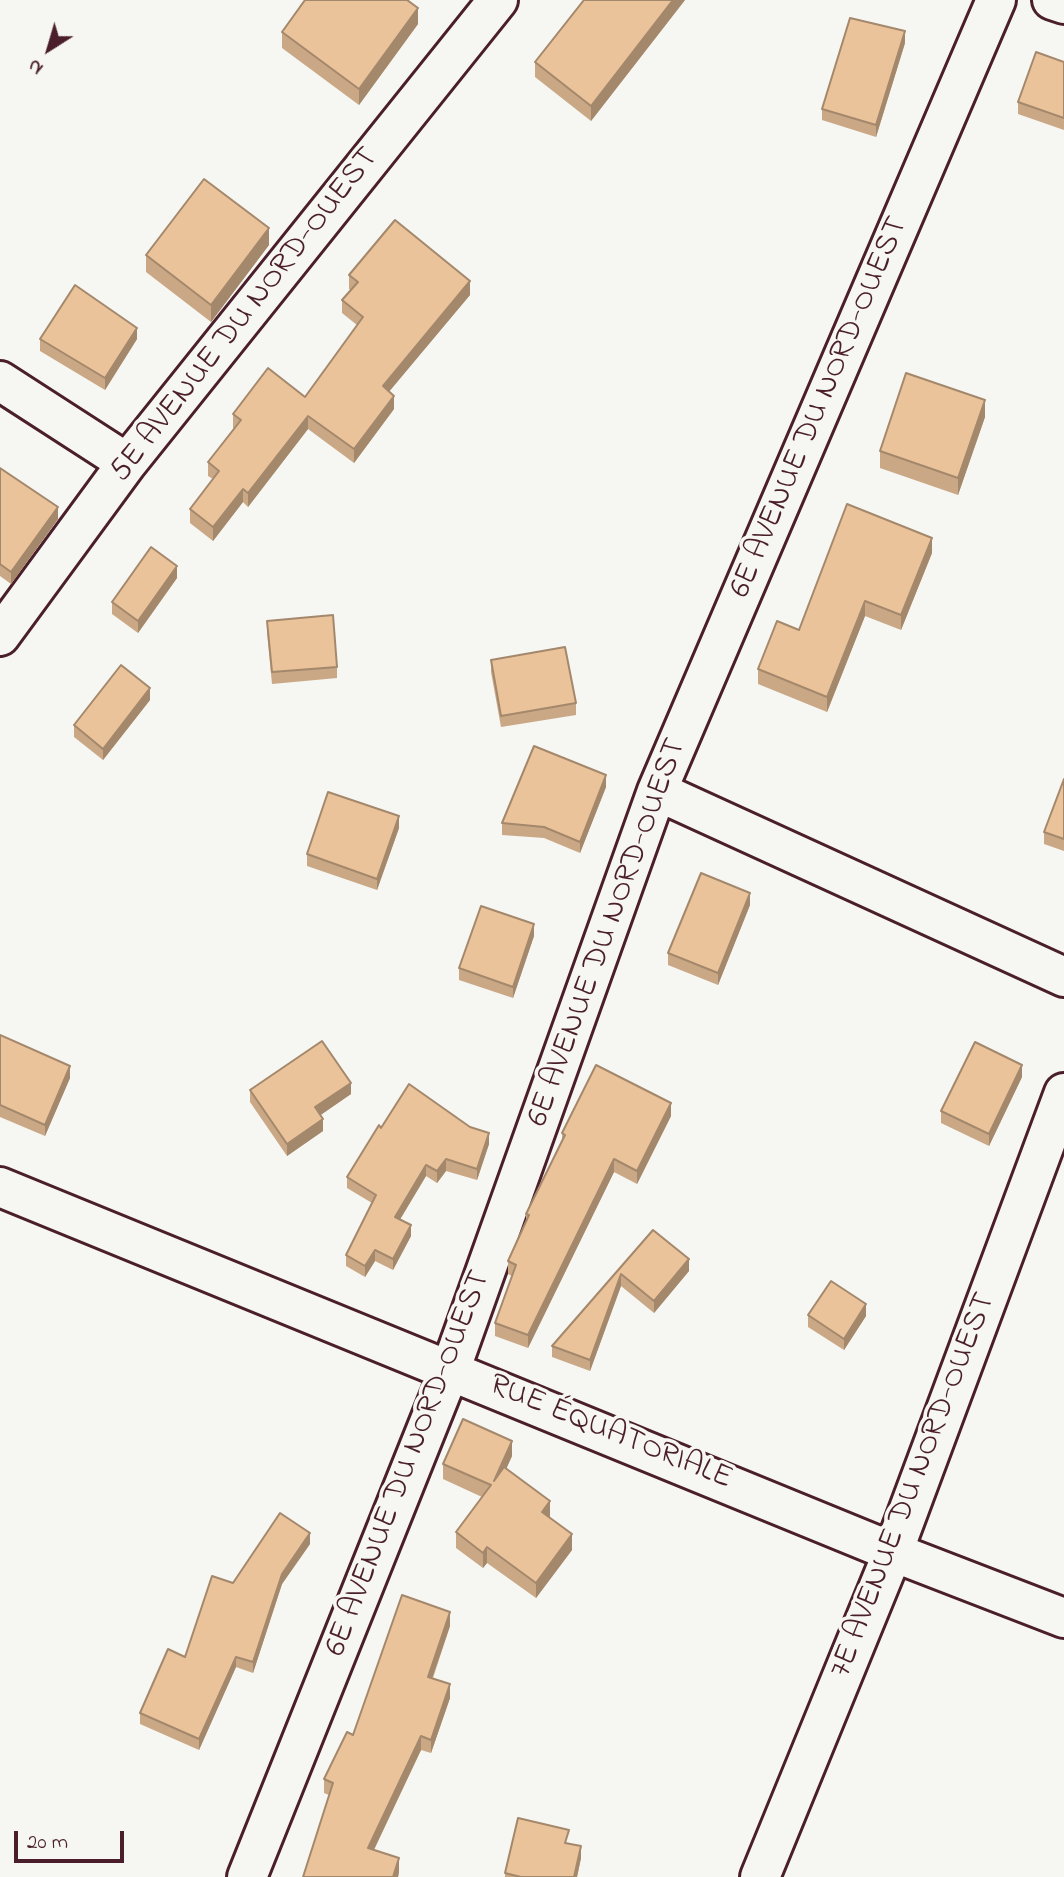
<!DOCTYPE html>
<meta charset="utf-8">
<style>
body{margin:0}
#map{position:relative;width:1064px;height:1877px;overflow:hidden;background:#f6f6f2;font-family:"Indie Flower",sans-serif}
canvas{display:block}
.north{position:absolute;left:14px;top:14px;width:70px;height:70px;-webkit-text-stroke:5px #f6f6f2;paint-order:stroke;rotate:217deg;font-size:19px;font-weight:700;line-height:28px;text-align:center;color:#4a1f2b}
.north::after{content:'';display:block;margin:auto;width:24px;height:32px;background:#4a1f2b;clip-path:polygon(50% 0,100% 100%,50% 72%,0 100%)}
.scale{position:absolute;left:14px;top:1831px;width:110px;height:32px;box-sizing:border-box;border:4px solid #4a1f2b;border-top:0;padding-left:9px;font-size:21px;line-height:24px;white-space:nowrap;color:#4a1f2b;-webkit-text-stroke:5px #f6f6f2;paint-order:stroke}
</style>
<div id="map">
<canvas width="1064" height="1877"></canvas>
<div class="north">N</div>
<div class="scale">20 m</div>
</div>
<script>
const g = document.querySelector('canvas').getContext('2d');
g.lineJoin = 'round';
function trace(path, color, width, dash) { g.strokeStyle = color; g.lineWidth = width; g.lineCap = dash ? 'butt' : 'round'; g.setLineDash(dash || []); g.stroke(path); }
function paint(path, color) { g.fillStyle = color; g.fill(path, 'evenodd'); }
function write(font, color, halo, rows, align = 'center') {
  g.font = font + ' "Indie Flower",sans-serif'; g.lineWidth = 7; g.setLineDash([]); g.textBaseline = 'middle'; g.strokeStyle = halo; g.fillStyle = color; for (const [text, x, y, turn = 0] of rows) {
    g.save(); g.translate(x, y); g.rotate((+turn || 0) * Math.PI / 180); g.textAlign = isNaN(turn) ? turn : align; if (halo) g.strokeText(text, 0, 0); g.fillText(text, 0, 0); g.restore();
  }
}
const minor = new Path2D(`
 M 1052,0 L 1064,4
 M 0,381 L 127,463
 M 0,636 L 127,463 L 498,0
 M 657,791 L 1064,977
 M 0,1187 L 893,1552 L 1064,1618
 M 247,1877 L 451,1368 L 657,791 L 996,0
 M 760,1877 L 893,1552 L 1064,1093`);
const wall = new Path2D(`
 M 685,0 L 591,121 L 535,77 L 535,62 Z
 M 418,24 L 359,105 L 282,48 L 282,32 Z
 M 905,43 L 876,137 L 822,120 L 822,109 Z
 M 1064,62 L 1064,130 L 1018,114 L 1018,102 Z
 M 269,245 L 211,322 L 146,272 L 146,255 Z
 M 349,275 L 470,295 L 389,391 L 394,409 L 354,463 L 308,429 L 248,507 L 243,502 L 213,541 L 190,523 L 190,509 L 213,479 L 208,476 L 208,462 L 234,428 L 233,428 L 233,414 L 305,397 L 357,325 L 342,313 L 342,300 L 351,290 L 349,289 Z
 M 40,339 L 137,339 L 105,390 L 40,351 Z
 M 985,417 L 958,495 L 880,468 L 880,451 Z
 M 0,468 L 58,519 L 11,584 L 0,576 Z
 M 932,553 L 901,630 L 865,616 L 827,712 L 758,684 L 758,669 L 799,630 Z
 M 177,578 L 138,633 L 112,614 L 112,602 Z
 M 267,621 L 337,667 L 337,678 L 272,684 L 267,632 Z
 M 491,660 L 576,703 L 576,715 L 501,727 L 491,672 Z
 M 150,700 L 103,760 L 74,737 L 74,725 Z
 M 1064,779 L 1064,851 L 1044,844 L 1044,832 Z
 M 606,787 L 580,853 L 544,838 L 502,835 L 502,823 Z
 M 399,828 L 377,890 L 307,866 L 307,854 Z
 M 750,905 L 718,985 L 668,965 L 668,953 Z
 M 534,936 L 513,998 L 459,980 L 459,968 Z
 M 0,1035 L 70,1078 L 45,1136 L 0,1117 Z
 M 1022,1077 L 989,1146 L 941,1123 L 941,1111 Z
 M 250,1090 L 351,1094 L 320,1115 L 323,1131 L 287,1156 L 250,1102 Z
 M 671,1116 L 637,1184 L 614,1172 L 528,1348 L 495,1336 L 495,1323 L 512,1276 L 508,1274 L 508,1261 L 526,1223 L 526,1214 L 562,1140 L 562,1133 Z
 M 381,1128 L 489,1144 L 477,1180 L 446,1171 L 437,1183 L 426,1176 L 400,1219 L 411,1236 L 393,1270 L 375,1261 L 365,1277 L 346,1266 L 346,1255 L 372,1203 L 347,1188 L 347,1177 Z
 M 653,1230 L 689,1271 L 654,1313 L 621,1286 L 590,1371 L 552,1357 L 552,1346 Z
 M 808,1315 L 866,1316 L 844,1350 L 808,1327 Z
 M 512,1456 L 506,1469 L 550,1517 L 550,1518 L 572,1550 L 536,1598 L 487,1563 L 483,1568 L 456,1548 L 456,1532 L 482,1497 L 443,1479 L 443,1464 Z
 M 310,1544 L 282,1584 L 253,1673 L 236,1667 L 199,1750 L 140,1724 L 140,1713 L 185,1657 L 233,1583 Z
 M 450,1626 L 433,1678 L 450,1698 L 431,1753 L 421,1750 L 374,1850 L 399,1872 L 398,1877 L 303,1877 L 329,1795 L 324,1793 L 324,1779 Z
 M 569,1842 L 568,1843 L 581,1858 L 577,1877 L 505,1877 L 505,1873 Z`);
const shadedWall = new Path2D(`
 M 673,0 L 685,0 L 591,121 L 591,106 Z
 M 418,8 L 418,24 L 359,105 L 359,89 Z
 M 905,31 L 905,43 L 876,137 L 876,125 Z
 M 269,228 L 269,245 L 211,322 L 211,305 Z
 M 470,281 L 470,295 L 383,399 L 383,386 Z
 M 137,328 L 137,339 L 105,390 L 105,378 Z
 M 394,396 L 394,409 L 354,463 L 354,449 Z
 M 985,400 L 985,417 L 958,495 L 958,478 Z
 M 308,416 L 308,429 L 248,507 L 248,493 Z
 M 243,489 L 243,502 L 213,541 L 213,527 Z
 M 58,507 L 58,519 L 11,584 L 11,572 Z
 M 932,538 L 932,553 L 901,630 L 901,615 Z
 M 177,566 L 177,578 L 138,633 L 138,621 Z
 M 865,601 L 865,616 L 827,712 L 827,697 Z
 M 150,688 L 150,700 L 103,760 L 103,749 Z
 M 606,775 L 606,787 L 580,853 L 580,842 Z
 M 399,816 L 399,828 L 377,890 L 377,879 Z
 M 750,893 L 750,905 L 718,985 L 718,973 Z
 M 534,924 L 534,936 L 513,998 L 513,987 Z
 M 1022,1065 L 1022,1077 L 989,1146 L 989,1134 Z
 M 70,1066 L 70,1078 L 45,1136 L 45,1125 Z
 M 351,1083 L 351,1094 L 315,1119 L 315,1107 Z
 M 671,1103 L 671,1116 L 637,1184 L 637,1171 Z
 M 323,1119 L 323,1131 L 287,1156 L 287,1144 Z
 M 489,1133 L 489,1144 L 477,1180 L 477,1169 Z
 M 446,1159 L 446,1171 L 437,1183 L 437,1171 Z
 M 614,1159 L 614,1172 L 528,1348 L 528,1335 Z
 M 426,1165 L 426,1176 L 395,1228 L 395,1217 Z
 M 411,1225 L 411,1236 L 393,1270 L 393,1259 Z
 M 375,1250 L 375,1261 L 365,1277 L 365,1266 Z
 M 689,1259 L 689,1271 L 654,1313 L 654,1301 Z
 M 621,1274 L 621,1286 L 590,1371 L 590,1360 Z
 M 866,1304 L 866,1316 L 844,1350 L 844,1339 Z
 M 512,1441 L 512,1456 L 494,1496 L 494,1481 Z
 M 550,1501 L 550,1517 L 542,1527 L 542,1512 Z
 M 310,1533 L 310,1544 L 282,1584 L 253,1673 L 253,1662 L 282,1574 Z
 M 572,1534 L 572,1550 L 536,1598 L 536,1583 Z
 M 487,1547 L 487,1563 L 483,1568 L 483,1553 Z
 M 450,1612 L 450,1626 L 428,1690 L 428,1677 Z
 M 236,1657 L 236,1667 L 199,1750 L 199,1739 Z
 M 450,1684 L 450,1698 L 431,1753 L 431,1740 Z
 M 421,1736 L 421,1750 L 368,1862 L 368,1848 Z
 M 581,1846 L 581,1858 L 577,1877 L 574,1877 Z
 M 399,1858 L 399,1872 L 398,1877 L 393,1877 Z`);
const building = new Path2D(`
 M 305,0 L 407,0 L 418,8 L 359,89 L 282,32 Z
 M 584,0 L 673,0 L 591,106 L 535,62 Z
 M 850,18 L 905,31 L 876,125 L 822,109 Z
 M 1036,52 L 1064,62 L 1064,118 L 1018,102 Z
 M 204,179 L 269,228 L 211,305 L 146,255 Z
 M 395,220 L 470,281 L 383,386 L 394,396 L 354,449 L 308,416 L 248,493 L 243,489 L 213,527 L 190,509 L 219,471 L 208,462 L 241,420 L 233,414 L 268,368 L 305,397 L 363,317 L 342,300 L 358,282 L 349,275 Z
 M 75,285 L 137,328 L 105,378 L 40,339 Z
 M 906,373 L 985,400 L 958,478 L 880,451 Z
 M 0,468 L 58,507 L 11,572 L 0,564 Z
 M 847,504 L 932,538 L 901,615 L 865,601 L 827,697 L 758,669 L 777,621 L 799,630 Z
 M 151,547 L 177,566 L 138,621 L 112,602 Z
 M 333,615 L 337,667 L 272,672 L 267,621 Z
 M 565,647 L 576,703 L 501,716 L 491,660 Z
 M 121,665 L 150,688 L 103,749 L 74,725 Z
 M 534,746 L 606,775 L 580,842 L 544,827 L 502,823 Z
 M 1064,779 L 1064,839 L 1044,832 Z
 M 328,792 L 399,816 L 377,879 L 307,854 Z
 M 701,873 L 750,893 L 718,973 L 668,953 Z
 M 481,906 L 534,924 L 513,987 L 459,968 Z
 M 0,1035 L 70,1066 L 45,1125 L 0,1105 Z
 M 322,1041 L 351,1083 L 315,1107 L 323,1119 L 287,1144 L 250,1090 Z
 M 975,1042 L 1022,1065 L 989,1134 L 941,1111 Z
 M 596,1065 L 671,1103 L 637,1171 L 614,1159 L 528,1335 L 495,1323 L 516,1265 L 508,1261 L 529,1215 L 526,1214 L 565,1135 L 562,1133 Z
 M 409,1084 L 470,1127 L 489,1133 L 477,1169 L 446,1159 L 437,1171 L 426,1165 L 395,1217 L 411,1225 L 393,1259 L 375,1250 L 365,1266 L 346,1255 L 376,1195 L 347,1177 L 379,1125 L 381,1128 Z
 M 653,1230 L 689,1259 L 654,1301 L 621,1274 L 590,1360 L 552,1346 Z
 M 831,1281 L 866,1304 L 844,1339 L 808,1315 Z
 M 463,1419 L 512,1441 L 494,1481 L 504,1467 L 550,1501 L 542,1512 L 572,1534 L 536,1583 L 487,1547 L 483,1553 L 456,1532 L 491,1485 L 443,1464 Z
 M 280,1513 L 310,1533 L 282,1574 L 253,1662 L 236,1657 L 199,1739 L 140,1713 L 168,1649 L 185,1657 L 212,1576 L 233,1583 Z
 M 402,1595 L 450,1612 L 428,1677 L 450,1684 L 431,1740 L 421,1736 L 368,1848 L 399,1858 L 393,1877 L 303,1877 L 333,1783 L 324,1779 L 347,1732 L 353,1735 Z
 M 518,1818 L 569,1830 L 565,1843 L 581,1846 L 574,1877 L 521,1877 L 505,1873 Z`);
const streetNames = [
 ["5E AVENUE DU NORD-OUEST",246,316,-52],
 ["6E AVENUE DU NORD-OUEST",821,408,-67],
 ["6E AVENUE DU NORD-OUEST",609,933,-70],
 ["RUE ÉQUATORIALE",610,1434,22],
 ["6E AVENUE DU NORD-OUEST",410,1464,-69],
 ["7E AVENUE DU NORD-OUEST",915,1486,-69]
];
trace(minor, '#4a1f2b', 44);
trace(minor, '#f6f6f2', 38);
paint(wall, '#caa885');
paint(shadedWall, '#a4886c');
paint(building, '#ebc39b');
trace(building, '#a4886c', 2);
write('32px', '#4a1f2b', '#f6f6f2', streetNames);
</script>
